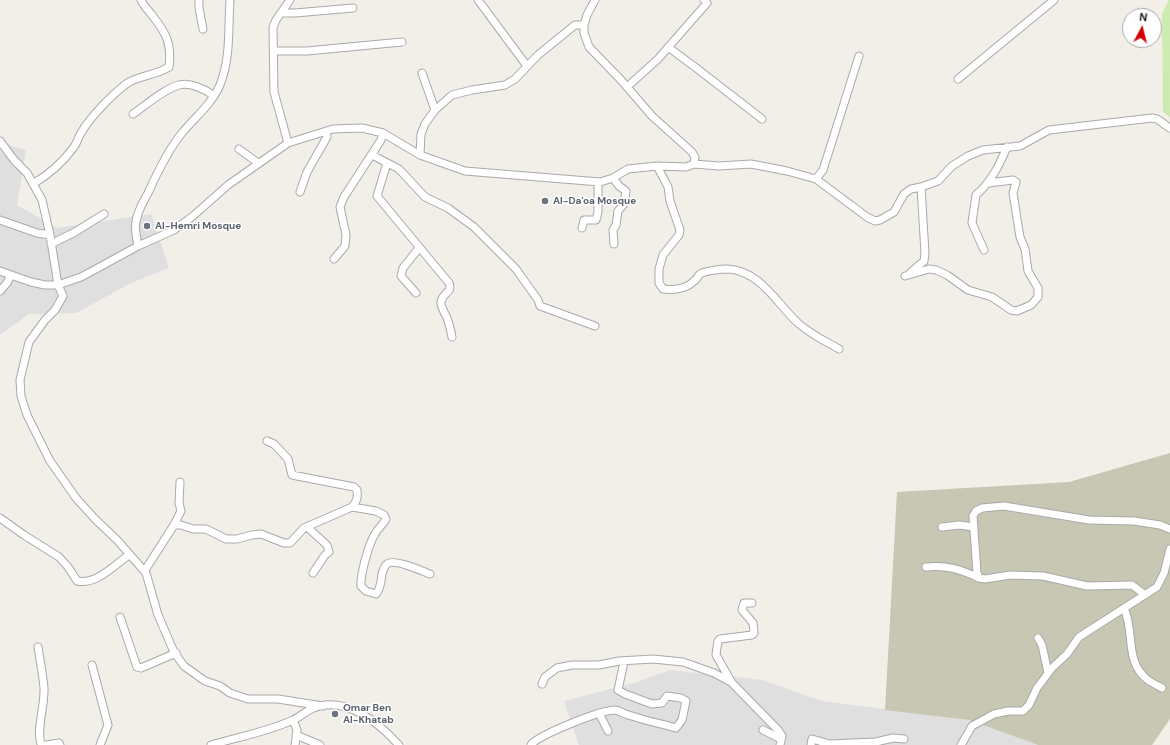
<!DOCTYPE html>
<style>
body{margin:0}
#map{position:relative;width:1170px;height:745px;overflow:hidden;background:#f2efe9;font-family:"DM Sans",sans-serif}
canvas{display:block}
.north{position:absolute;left:1122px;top:8px;width:40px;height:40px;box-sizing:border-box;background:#fff;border:1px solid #a7a7a7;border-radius:50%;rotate:7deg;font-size:11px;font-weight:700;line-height:16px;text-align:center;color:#222}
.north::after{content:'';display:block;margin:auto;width:14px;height:18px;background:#d40000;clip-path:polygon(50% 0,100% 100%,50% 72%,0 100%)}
</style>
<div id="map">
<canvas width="1170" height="745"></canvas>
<div class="north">N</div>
</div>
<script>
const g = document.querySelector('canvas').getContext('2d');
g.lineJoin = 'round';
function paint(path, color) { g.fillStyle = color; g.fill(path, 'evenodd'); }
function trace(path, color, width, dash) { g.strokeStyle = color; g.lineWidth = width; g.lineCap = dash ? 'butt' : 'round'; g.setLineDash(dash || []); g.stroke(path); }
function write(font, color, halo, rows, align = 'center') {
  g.font = font + ' "DM Sans",sans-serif'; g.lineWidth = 3; g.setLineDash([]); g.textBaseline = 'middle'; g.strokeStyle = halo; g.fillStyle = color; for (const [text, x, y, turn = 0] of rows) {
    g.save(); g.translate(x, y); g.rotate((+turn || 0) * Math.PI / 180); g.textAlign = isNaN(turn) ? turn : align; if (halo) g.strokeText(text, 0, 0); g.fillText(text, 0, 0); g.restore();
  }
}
const residential = new Path2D(`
 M 0,143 L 26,150 L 17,205 L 57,228 L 151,214 L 169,268 L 131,283 L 76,313 L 29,314 L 0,335 Z
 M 670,670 L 762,680 L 822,701 L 969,720 L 1038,745 L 579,745 L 564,701 L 634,683 Z`);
const construction = new Path2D(`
 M 1170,453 L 1170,719 L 1152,745 L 1038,745 L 969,720 L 885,710 L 897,492 L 1069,482 Z`);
const grass = new Path2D(`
 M 1169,0 L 1170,0 L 1170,117 L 1163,112 L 1162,14 Z`);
const minor = new Path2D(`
 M 199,0 L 199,8 L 203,29
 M 478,0 L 527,66
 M 281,13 L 295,13 L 353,8
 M 668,47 L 695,67 L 762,119
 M 274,51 L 307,51 L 402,42
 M 422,73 L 435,110
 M 958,79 L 1054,0
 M 627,87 L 658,59 L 707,3 L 704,0
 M 133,114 C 146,105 164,89 179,85 C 190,82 205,89 214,96
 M 0,141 L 14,160 L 27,173 L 42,200 L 50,235 L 58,285 L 63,296 L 55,310 L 45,320 L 29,342 L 20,380 L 21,396 L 27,415 L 50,461 L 76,498 L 95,519 L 118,541 L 146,573 L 158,615 L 174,652 L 184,666 L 205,681 L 220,686 L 230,693 L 248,699 L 278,699 L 323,706
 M 288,143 L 274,92 L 273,27 L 276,20 L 290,0
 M 239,149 L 258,163
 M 372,155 L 399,169 L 425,197 L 448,208 L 474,227 L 516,269 L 538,300 L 540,306 L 595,326
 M 420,155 L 421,134 L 425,124 L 435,110 L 452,95 L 472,90 L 505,85 L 515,79 L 538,55 L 575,25 L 584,25
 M 387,163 L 377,196 L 449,283 C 453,293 442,293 441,302 C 440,305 443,309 444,312 C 449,320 450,327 452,337
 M 694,164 L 719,166 L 751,164 L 787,171 L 816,179 L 867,217 L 875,221 L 880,220 L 894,212 L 904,194 L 911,189 L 921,187 L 938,181 L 952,166 L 968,156 L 983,150 L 1020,146 L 1049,130 L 1152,118 L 1157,119 L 1170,128
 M 657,166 L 668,187 L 670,201 L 680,230 L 679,235 L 663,255 L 659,269 L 659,283 L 663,289 C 673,290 687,289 694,281 C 697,279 698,276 700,274 C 704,271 722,269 727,269 C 760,270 777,304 798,323 C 810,334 825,341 839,349
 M 613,178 L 619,186 L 626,191 L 624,204 L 618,211 L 616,225 L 613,230 L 614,244
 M 816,179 L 823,170 L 859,56
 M 33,184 C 48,175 63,162 74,147 C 77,143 78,138 81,133 C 90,117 112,95 126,84 C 136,76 157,75 169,67 C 172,43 166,33 152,15 C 148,10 143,5 141,0
 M 300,192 L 307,172 L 327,137 L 326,131
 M 0,220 L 37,233 L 50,235
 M 582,228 L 584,220 L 596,220 L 598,212 L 598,182
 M 51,244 L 75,232 L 104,214
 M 138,246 C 137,238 134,230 136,222 C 137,211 144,201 149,191 C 158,171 168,150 182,133 C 195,117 212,104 220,85 C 231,57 228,29 230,0
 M 984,250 L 972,223 L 976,195 C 991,182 999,166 1007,147
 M 334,259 L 345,246 L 346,235 L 340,207 L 344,197 L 381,140 L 383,133
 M 0,271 L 31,282 L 45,285 L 58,285 L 81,277 L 96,269 L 138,246 L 174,230 L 193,216 L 228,185 L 288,143 L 333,129 L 362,128 L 383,133 L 420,155 L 465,171 L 600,182 L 613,178 L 628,169 L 657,166 L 686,167 L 694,164 L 695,157 L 692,152 L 652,116 L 621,80 L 589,47 L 584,33 L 584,25 L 587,15 L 595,0
 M 909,274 L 924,261 L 925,253 L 921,187
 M 905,276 L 929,269 L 936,270 L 947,275 L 968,290 L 992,297 L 1011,310 L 1017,311 L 1031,305 L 1038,297 L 1038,288 L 1028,271 L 1025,249 L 1020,237 L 1013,193 L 1016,182 L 1013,180 L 988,183
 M 0,291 L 7,283 L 11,275
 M 416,293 L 401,276 L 403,268 L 419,248
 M 267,441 L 274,444 L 288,459 L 292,475 L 354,487 L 357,490 C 358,498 357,501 352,507
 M 0,518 L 24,535 L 59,557 L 68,567 L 77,581 C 97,585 114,565 129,555
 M 174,525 L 181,511 L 179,503 L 180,482
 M 307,527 L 327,545 L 329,552 L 325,555 L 313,573
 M 942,527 L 959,525 L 974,527
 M 926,567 C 946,565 960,569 979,578
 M 144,570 L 147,567 L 174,525 L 181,525 L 193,529 L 206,529 L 226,539 L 237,539 L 252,535 L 261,534 L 284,543 L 290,543 L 304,528 L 352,507 L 376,511 L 384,515 L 386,519 C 383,525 378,528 375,534 C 369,543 360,575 361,586 L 366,591 L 376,594 C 381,588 381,581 382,574 C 383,571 384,567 386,565 C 392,557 422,571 430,574
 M 1144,594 L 1132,585 L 1087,586 L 1043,576 L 1010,575 L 985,579 L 979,578 L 977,573 L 973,516 L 976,511 L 982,508 L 1004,506 L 1089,520 L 1134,521 L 1160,525 L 1170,529
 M 752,603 L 744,603 L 742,610 L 753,623 L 754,633 L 752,635 L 720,639 L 718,641 L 716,655 L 732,683 L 778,730 L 782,736 L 780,745
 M 1124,608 C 1135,631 1124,662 1148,680 C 1152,683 1157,685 1162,688
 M 120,617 L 137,667 L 141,668 L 176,653
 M 1038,638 L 1042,645 L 1048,673
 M 38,647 C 40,661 43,675 44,688 C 45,705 36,730 41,744 L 45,745
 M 92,665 L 108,725 L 100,745
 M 542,684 L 545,677 L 557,668 L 572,665 L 599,665 L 619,661 L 653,659 L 683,662 L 714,673 L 731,682
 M 599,713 L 608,731
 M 293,720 L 297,730 L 295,745
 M 763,730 L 781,739
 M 296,735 L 320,745
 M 47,745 L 59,743 L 60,745
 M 211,745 C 238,737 267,732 293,720 C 300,717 305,712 311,709 C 344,694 378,722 399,745
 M 531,745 C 538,735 601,710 615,710 C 620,711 626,715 632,716 C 647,721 662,724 676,728 L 682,720 L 686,701 L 681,698 L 667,696 L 662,703 L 652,704 L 625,694 L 618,690 L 624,662
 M 811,745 L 812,739 L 830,744 L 853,743
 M 851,745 L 853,743 L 876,742 L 893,738 L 904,739
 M 961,745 L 972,726 L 994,714 L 1008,711 L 1023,711 L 1029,705 L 1037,688 L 1052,668 L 1067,654 L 1079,637 L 1157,587 L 1164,573 L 1170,549`);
const markers = [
 [545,201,4,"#6b7280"],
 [147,226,4,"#6b7280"],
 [335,714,4,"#6b7280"]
];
const worshipNames = [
 ["Al-Da'oa Mosque",553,201],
 ["Al-Hemri Mosque",155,226],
 ["Omar Ben",343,708],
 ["Al-Khatab",343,720]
];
paint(residential, '#e0dfdf');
paint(construction, '#c7c7b4');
paint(grass, '#cdebb0');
trace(minor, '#a9a9a9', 9);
trace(minor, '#fff', 7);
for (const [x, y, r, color] of markers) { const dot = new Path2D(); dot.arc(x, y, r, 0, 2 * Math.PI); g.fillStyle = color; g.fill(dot); trace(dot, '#fff', 1.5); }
write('bold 10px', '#5b616d', '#fff', worshipNames, 'left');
</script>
